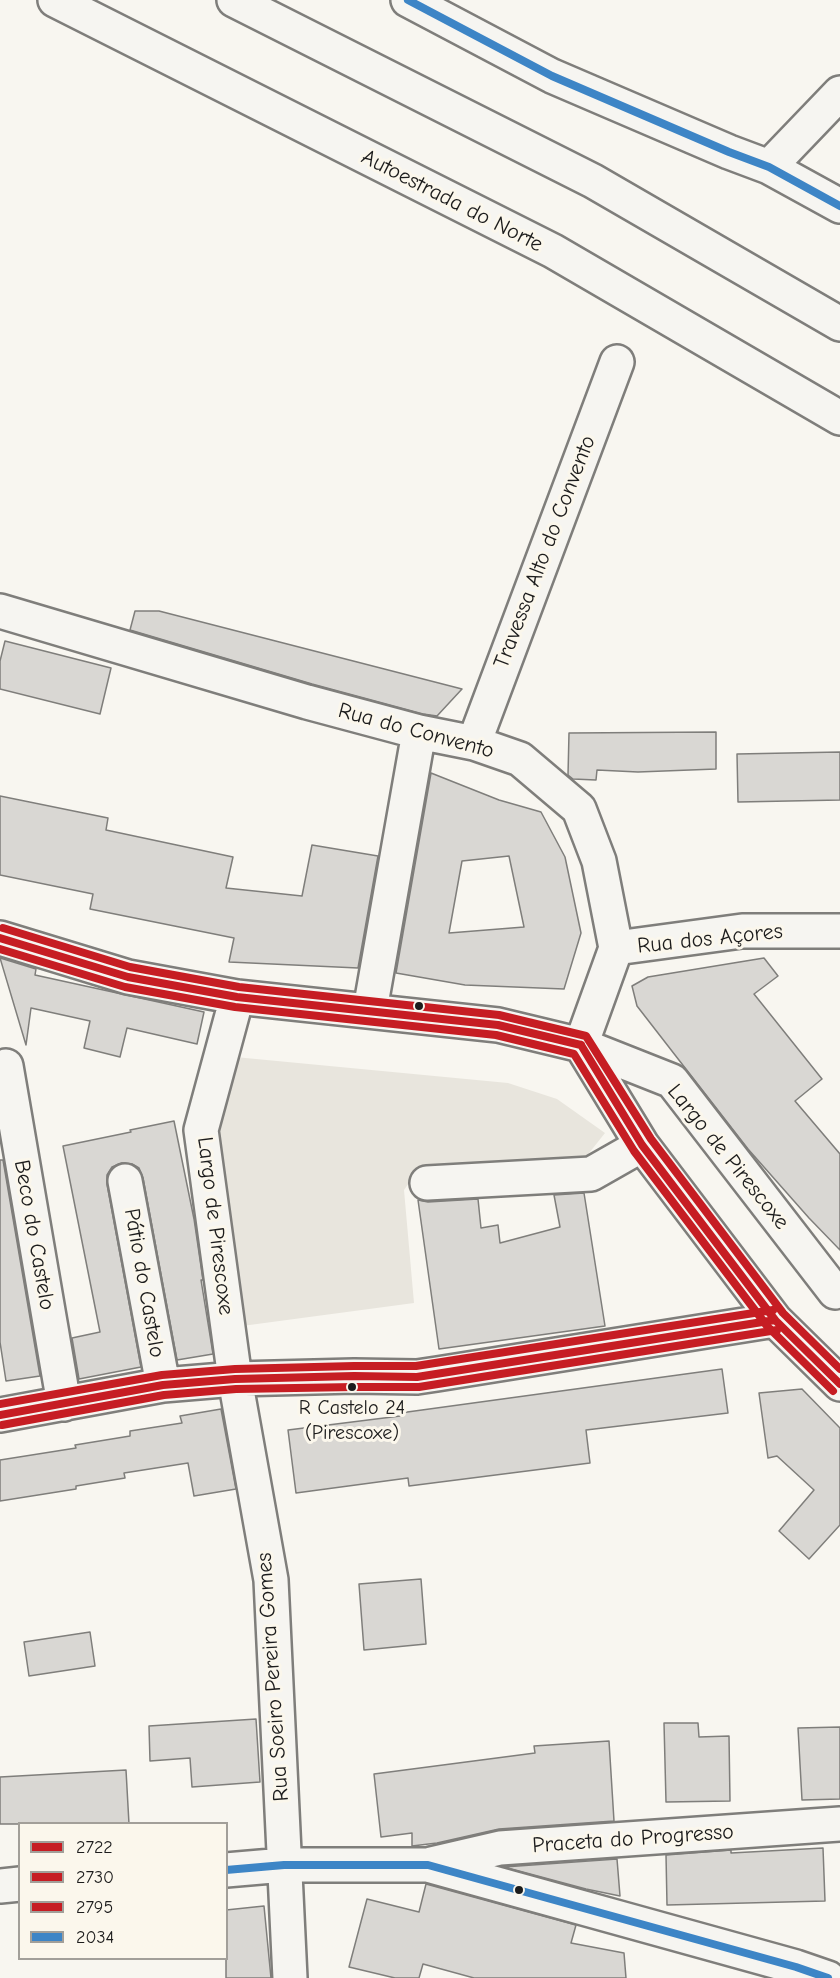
<!DOCTYPE html>
<meta charset="utf-8">
<style>
body{margin:0}
#map{position:relative;width:840px;height:1978px;overflow:hidden;background:#f8f6f0;font-family:"Comic Neue",sans-serif}
canvas{display:block}
.legend{position:absolute;left:18px;top:1822px;width:210px;height:138px;box-sizing:border-box;background:#fbf7ec;border:2px solid #a29f99;margin:0;padding:8px 10px;list-style:none;font-size:18px;color:#1c1c1c}
.legend li{display:flex;align-items:center;gap:12px;height:30px}
.legend b{width:30px;border:2px solid #a29f99}
</style>
<div id="map">
<canvas width="840" height="1978"></canvas>
<ul class="legend">
<li><b style="height:8px;background:#c61d23"></b>2722</li>
<li><b style="height:8px;background:#c61d23"></b>2730</li>
<li><b style="height:8px;background:#c61d23"></b>2795</li>
<li><b style="height:8px;background:#3d85c6"></b>2034</li>
</ul>
</div>
<script>
const g = document.querySelector('canvas').getContext('2d');
g.lineJoin = 'round';
function paint(path, color) { g.fillStyle = color; g.fill(path, 'evenodd'); }
function trace(path, color, width, dash) { g.strokeStyle = color; g.lineWidth = width; g.lineCap = dash ? 'butt' : 'round'; g.setLineDash(dash || []); g.stroke(path); }
function write(font, color, halo, rows, align = 'center') {
  g.font = font + ' "Comic Neue",sans-serif'; g.lineWidth = 6; g.setLineDash([]); g.textBaseline = 'middle'; g.strokeStyle = halo; g.fillStyle = color; for (const [text, x, y, turn = 0] of rows) {
    g.save(); g.translate(x, y); g.rotate((+turn || 0) * Math.PI / 180); g.textAlign = isNaN(turn) ? turn : align; if (halo) g.strokeText(text, 0, 0); g.fillText(text, 0, 0); g.restore();
  }
}
const built = new Path2D(`
 M 235,1057 L 508,1083 L 557,1099 L 605,1133 L 582,1162 L 413,1177 L 404,1190 L 414,1303 L 242,1326 L 218,1126 Z`);
const building = new Path2D(`
 M 135,611 L 159,611 L 462,689 L 437,716 L 423,714 L 312,684 L 130,630 Z
 M 5,641 L 111,668 L 100,714 L 0,689 L 0,661 Z
 M 716,732 L 716,769 L 638,772 L 597,770 L 596,780 L 573,779 L 568,775 L 569,733 Z
 M 840,752 L 840,800 L 738,802 L 737,754 Z
 M 431,773 L 499,800 L 541,812 L 565,857 L 581,933 L 564,989 L 465,985 L 396,973 ZM 509,856 L 524,927 L 449,933 L 462,861 Z
 M 0,796 L 108,818 L 106,830 L 233,857 L 226,888 L 302,896 L 312,845 L 378,856 L 358,968 L 229,962 L 234,938 L 90,909 L 93,894 L 0,875 Z
 M 0,958 L 36,969 L 35,975 L 204,1012 L 197,1044 L 127,1028 L 120,1057 L 84,1048 L 90,1021 L 31,1008 L 26,1045 Z
 M 764,958 L 778,976 L 754,994 L 822,1079 L 795,1101 L 840,1154 L 840,1250 L 809,1218 L 748,1149 L 637,1006 L 632,986 L 648,977 Z
 M 174,1121 L 194,1219 L 203,1280 L 201,1280 L 213,1354 L 177,1360 L 143,1178 L 139,1168 L 132,1164 L 122,1163 L 112,1167 L 107,1175 L 107,1184 L 141,1367 L 79,1379 L 72,1338 L 100,1332 L 63,1146 L 131,1132 L 130,1130 Z
 M 0,1160 L 3,1160 L 40,1376 L 6,1381 L 0,1342 Z
 M 584,1193 L 605,1326 L 439,1349 L 418,1200 L 428,1202 L 478,1199 L 481,1228 L 498,1225 L 500,1243 L 560,1227 L 554,1195 Z
 M 722,1369 L 728,1413 L 586,1430 L 590,1463 L 409,1486 L 408,1478 L 296,1493 L 288,1430 L 400,1416 L 400,1413 Z
 M 802,1389 L 840,1428 L 840,1525 L 809,1559 L 779,1531 L 814,1490 L 777,1456 L 768,1458 L 759,1393 Z
 M 221,1409 L 236,1489 L 194,1496 L 188,1463 L 124,1473 L 125,1478 L 76,1486 L 76,1489 L 0,1501 L 0,1460 L 76,1448 L 75,1445 L 130,1436 L 130,1431 L 182,1423 L 180,1416 Z
 M 421,1579 L 426,1644 L 364,1650 L 359,1584 Z
 M 90,1632 L 95,1666 L 29,1676 L 24,1642 Z
 M 256,1719 L 260,1782 L 192,1787 L 190,1758 L 150,1761 L 149,1726 Z
 M 664,1723 L 698,1723 L 699,1737 L 729,1736 L 730,1801 L 666,1802 Z
 M 840,1727 L 840,1799 L 802,1800 L 798,1728 Z
 M 609,1741 L 614,1821 L 499,1829 L 437,1843 L 412,1846 L 412,1833 L 381,1837 L 374,1774 L 535,1753 L 534,1746 Z
 M 126,1770 L 129,1824 L 0,1824 L 0,1777 Z
 M 823,1848 L 825,1901 L 667,1905 L 666,1855 L 731,1850 L 731,1853 Z
 M 617,1859 L 620,1896 L 586,1889 L 504,1867 Z
 M 426,1884 L 576,1925 L 571,1943 L 624,1953 L 626,1978 L 474,1978 L 423,1964 L 419,1978 L 395,1978 L 349,1967 L 367,1899 L 419,1912 Z
 M 264,1906 L 271,1978 L 226,1978 L 226,1910 Z`);
const minor = new Path2D(`
 M 408,0 L 552,76 L 729,152 L 769,167 L 840,206
 M 769,167 L 840,93
 M 0,611 L 307,702 L 419,732 L 474,743 L 520,759 L 579,809 L 599,861 L 616,948 L 581,1045
 M 474,743 L 617,362
 M 0,938 L 128,977 L 237,997 L 498,1025 L 581,1045 L 672,1081 L 835,1292
 M 616,948 L 742,931 L 840,931
 M 237,997 L 201,1130 L 235,1379 L 271,1580 L 290,1978
 M 370,1010 L 419,732
 M 581,1045 L 642,1145 L 775,1320 L 840,1384
 M 6,1066 L 64,1404
 M 125,1181 L 163,1385
 M 427,1183 L 591,1174 L 642,1145
 M 0,1415 L 163,1385 L 235,1379 L 354,1376 L 417,1377 L 437,1374 L 775,1320
 M 431,1864 L 500,1848 L 840,1824
 M 226,1870 L 284,1865 L 428,1865 L 796,1967 L 828,1978
 M 0,1886 L 20,1884`);
const highway = new Path2D(`
 M 55,0 L 553,251 L 840,418
 M 234,0 L 593,181 L 840,324`);
const bus1 = new Path2D(`
 M 0,938 L 128,977 L 237,997 L 498,1025 L 581,1045
 M 581,1045 L 642,1145 L 775,1320 L 840,1384
 M 0,1415 L 163,1385 L 235,1379 L 354,1376 L 417,1377 L 775,1320`);
const bus2 = new Path2D(`
 M 0,949 L 125,987 L 235,1007 L 496,1035 L 574,1054 L 634,1151 L 767,1326 L 833,1391
 M 2,1425 L 164,1395 L 236,1389 L 354,1387 L 419,1387 L 777,1330`);
const bus3 = new Path2D(`
 M 3,928 L 130,967 L 239,987 L 499,1015 L 586,1036 L 651,1139 L 783,1313 L 840,1369
 M 0,1404 L 162,1375 L 235,1369 L 354,1366 L 416,1366 L 773,1310`);
const bus4 = new Path2D(`
 M 408,0 L 552,76 L 729,152 L 769,167 L 840,206
 M 226,1870 L 284,1865 L 428,1865 L 796,1967 L 828,1978`);
const markers = [
 [419,1006,5,"#1c1c1c"],
 [352,1387,5,"#1c1c1c"],
 [519,1890,5,"#1c1c1c"]
];
const busNames = [
 ["R Castelo 24",352,1408],
 ["(Pirescoxe)",352,1433]
];
const streetNames = [
 ["Autoestrada do Norte",452,201,27],
 ["Travessa Alto do Convento",545,552,-69],
 ["Rua do Convento",416,731,15],
 ["Rua dos Açores",710,939,-6],
 ["Largo de Pirescoxe",728,1157,51],
 ["Largo de Pirescoxe",215,1226,83],
 ["Beco do Castelo",34,1235,80],
 ["Pátio do Castelo",144,1283,80],
 ["Rua Soeiro Pereira Gomes",273,1677,-94],
 ["Praceta do Progresso",633,1839,-4]
];
paint(built, '#e8e5dd');
paint(building, '#d9d7d3');
trace(building, '#7f7e7b', 1.5);
trace(minor, '#7f7e7b', 38);
trace(highway, '#7f7e7b', 38);
trace(minor, '#f6f5f1', 33);
trace(highway, '#f6f5f1', 33);
trace(bus1, '#c61d23', 8);
trace(bus2, '#c61d23', 8);
trace(bus3, '#c61d23', 8);
trace(bus4, '#3d85c6', 8);
for (const [x, y, r, color] of markers) { const dot = new Path2D(); dot.arc(x, y, r, 0, 2 * Math.PI); g.fillStyle = color; g.fill(dot); trace(dot, '#fbf7ec', 2); }
write('20px', '#1c1c1c', '#fbf7ec', busNames);
write('22px', '#1c1c1c', '#fbf7ec', streetNames);
</script>
